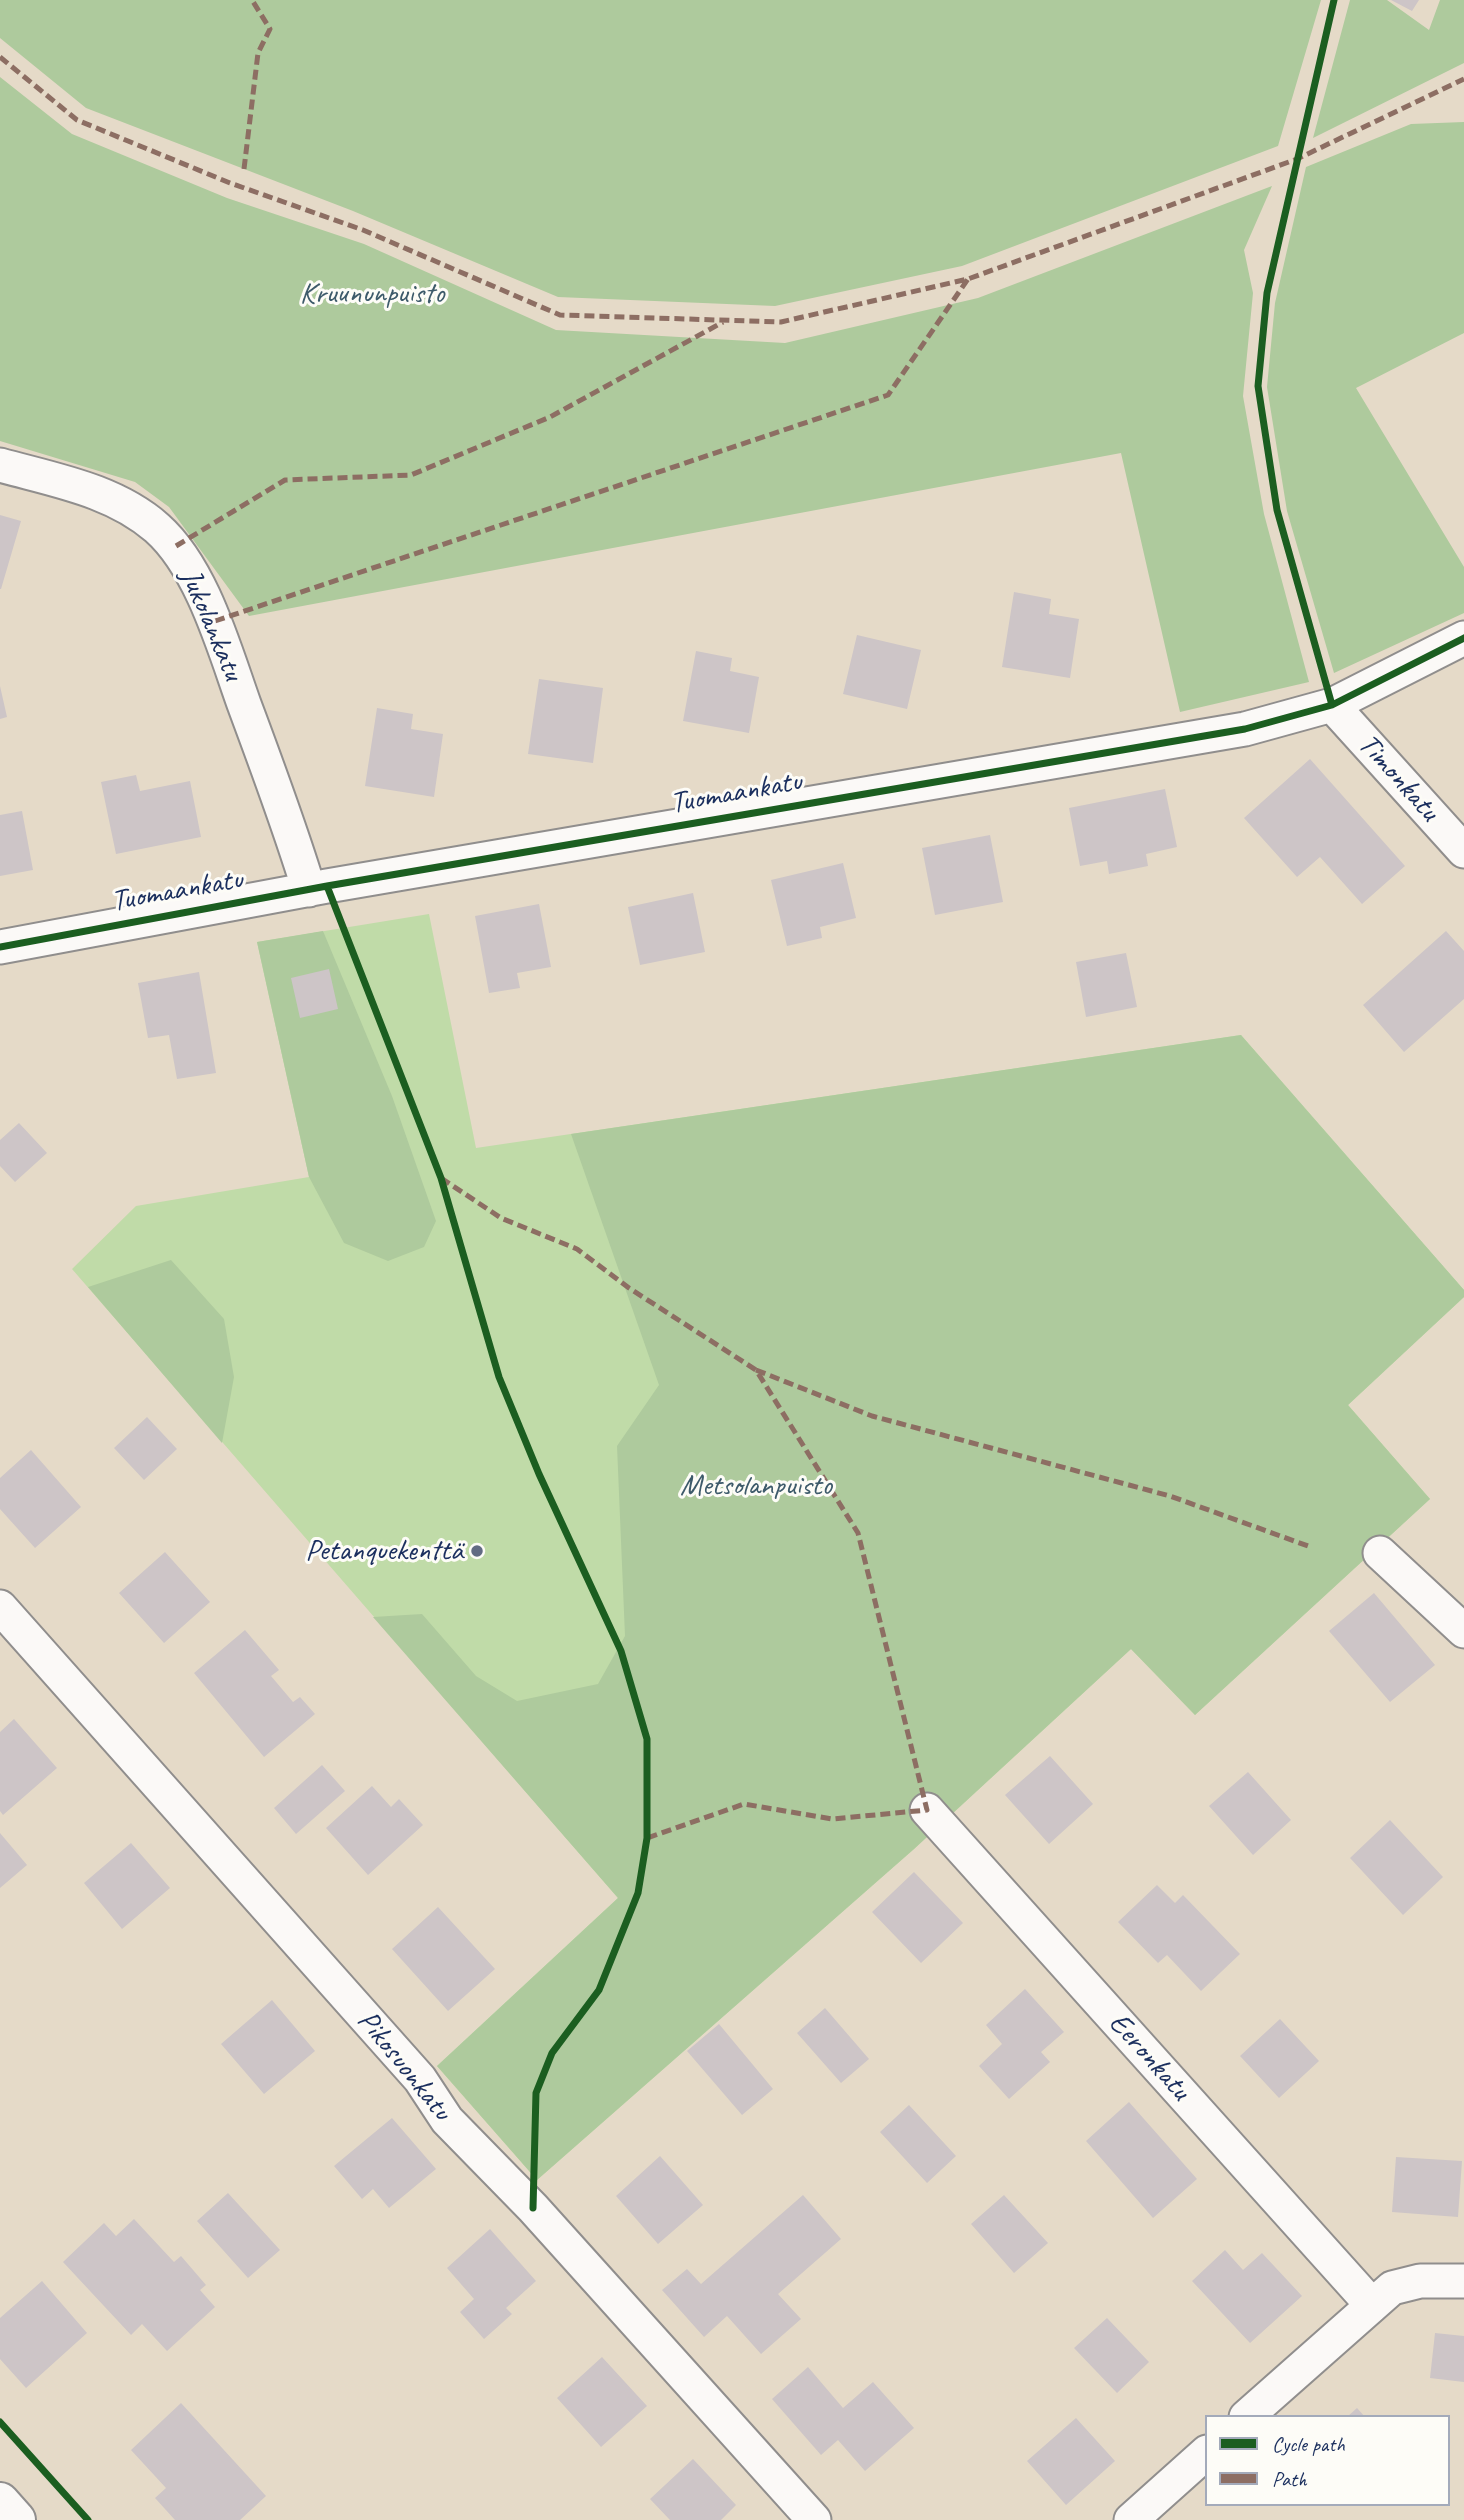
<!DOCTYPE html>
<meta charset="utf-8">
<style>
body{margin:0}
#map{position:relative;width:1464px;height:2520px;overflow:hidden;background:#e5dac8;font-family:Caveat,sans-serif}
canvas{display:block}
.legend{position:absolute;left:1205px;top:2415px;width:245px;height:91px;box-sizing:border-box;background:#fdfcf7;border:2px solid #a3aaba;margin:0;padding:9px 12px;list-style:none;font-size:21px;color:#1b2f5e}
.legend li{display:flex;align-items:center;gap:14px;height:35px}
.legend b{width:35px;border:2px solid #a3aaba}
</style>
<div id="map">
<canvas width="1464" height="2520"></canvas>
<ul class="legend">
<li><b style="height:9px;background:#1b5e20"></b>Cycle path</li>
<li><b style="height:9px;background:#8d6e63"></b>Path</li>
</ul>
</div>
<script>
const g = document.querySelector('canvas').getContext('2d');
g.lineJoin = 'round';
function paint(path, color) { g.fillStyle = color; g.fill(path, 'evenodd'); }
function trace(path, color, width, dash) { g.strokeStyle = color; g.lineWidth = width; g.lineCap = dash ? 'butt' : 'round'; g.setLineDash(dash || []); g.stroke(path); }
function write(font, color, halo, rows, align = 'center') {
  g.font = font + ' Caveat,sans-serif'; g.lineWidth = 6; g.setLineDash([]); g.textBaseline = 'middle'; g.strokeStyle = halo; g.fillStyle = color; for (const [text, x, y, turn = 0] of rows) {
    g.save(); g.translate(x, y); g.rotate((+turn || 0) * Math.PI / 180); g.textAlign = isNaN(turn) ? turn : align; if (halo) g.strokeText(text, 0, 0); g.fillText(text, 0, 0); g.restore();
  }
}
const green = new Path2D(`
 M 429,914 L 476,1148 L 1241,1035 L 1464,1290 L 1464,1297 L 1348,1405 L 1430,1499 L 1195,1715 L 1131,1649 L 914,1849 L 537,2180 L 437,2066 L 618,1898 L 72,1269 L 136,1206 L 309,1177 L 257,942 Z`);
const forest = new Path2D(`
 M 0,0 L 1321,0 L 1278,146 L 962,266 L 775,306 L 558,297 L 353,211 L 86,108 L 0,38 Z
 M 1350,0 L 1387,0 L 1429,30 L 1440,0 L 1464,0 L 1464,63 L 1313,138 Z
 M 0,77 L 72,134 L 227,198 L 364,244 L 556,330 L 785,343 L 978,298 L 1272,186 L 1244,250 L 1253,293 L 1243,396 L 1264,514 L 1309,682 L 1180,712 L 1121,453 L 249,616 L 169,507 L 135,482 L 0,441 Z
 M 1464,122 L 1464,333 L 1356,388 L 1464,567 L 1464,613 L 1334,673 L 1287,511 L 1267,387 L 1275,303 L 1306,167 L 1411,124 Z
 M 323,931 L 392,1096 L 436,1221 L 424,1247 L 388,1261 L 344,1243 L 309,1177 L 257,942 Z
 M 1241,1035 L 1464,1290 L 1464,1297 L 1348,1405 L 1430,1499 L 1195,1715 L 1131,1649 L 914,1849 L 537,2180 L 437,2066 L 618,1898 L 373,1617 L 422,1614 L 476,1676 L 517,1701 L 598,1684 L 625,1636 L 617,1446 L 659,1385 L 571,1134 Z
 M 171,1260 L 224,1319 L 234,1377 L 222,1443 L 88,1287 Z`);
const building = new Path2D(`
 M 1391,0 L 1419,0 L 1412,11 Z
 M 0,515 L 21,521 L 1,589 L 0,589 Z
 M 1014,592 L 1051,599 L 1049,614 L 1079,619 L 1070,678 L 1002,667 Z
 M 857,635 L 921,650 L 907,709 L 843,694 Z
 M 696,651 L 732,658 L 730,671 L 759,677 L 749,733 L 683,721 Z
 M 539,679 L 603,688 L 593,763 L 528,754 Z
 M 0,686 L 7,717 L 0,719 Z
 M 377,708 L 413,714 L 411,729 L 443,734 L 434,797 L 365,786 Z
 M 1310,759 L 1405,866 L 1362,904 L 1320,857 L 1297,877 L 1244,818 Z
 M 136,775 L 140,791 L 190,781 L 201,837 L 116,854 L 101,782 Z
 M 1165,789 L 1177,847 L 1146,854 L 1148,866 L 1109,874 L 1107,861 L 1080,866 L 1069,808 Z
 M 22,811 L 33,870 L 0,876 L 0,815 Z
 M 990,835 L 1003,902 L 935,915 L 922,848 Z
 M 843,863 L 856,918 L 820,927 L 822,938 L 787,946 L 771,880 Z
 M 693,893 L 705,952 L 640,965 L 628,907 Z
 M 539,904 L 551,967 L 517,973 L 520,988 L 489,993 L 475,916 Z
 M 1446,931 L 1464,951 L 1464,999 L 1404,1052 L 1363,1005 Z
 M 1126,953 L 1137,1007 L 1086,1017 L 1076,962 Z
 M 329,969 L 338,1009 L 300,1018 L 291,978 Z
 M 199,972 L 216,1073 L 177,1079 L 169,1035 L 148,1038 L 138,983 Z
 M 19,1123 L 47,1153 L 15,1182 L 0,1166 L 0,1140 Z
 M 147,1417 L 177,1449 L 144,1480 L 114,1448 Z
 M 31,1450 L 81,1507 L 35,1548 L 0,1509 L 0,1478 Z
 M 165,1552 L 210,1602 L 164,1643 L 119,1593 Z
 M 1374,1593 L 1435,1665 L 1390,1702 L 1329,1631 Z
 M 245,1630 L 279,1670 L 271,1676 L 293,1702 L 300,1697 L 315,1714 L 264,1757 L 194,1673 Z
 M 14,1719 L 57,1768 L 3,1815 L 0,1811 L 0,1732 Z
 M 1050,1756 L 1093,1804 L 1049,1844 L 1005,1795 Z
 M 322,1765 L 345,1791 L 296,1834 L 274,1808 Z
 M 1248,1772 L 1291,1820 L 1253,1855 L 1209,1806 Z
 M 372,1786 L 391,1807 L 399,1799 L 423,1825 L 368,1875 L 326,1828 Z
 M 1390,1820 L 1443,1877 L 1403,1915 L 1350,1858 Z
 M 0,1833 L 27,1865 L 0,1888 Z
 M 131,1843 L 170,1888 L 122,1929 L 84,1883 Z
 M 914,1872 L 963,1923 L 921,1963 L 872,1912 Z
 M 1157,1885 L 1175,1903 L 1183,1895 L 1240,1954 L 1201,1991 L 1167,1955 L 1158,1963 L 1118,1922 Z
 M 438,1907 L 495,1969 L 448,2011 L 392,1949 Z
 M 1025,1989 L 1064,2032 L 1041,2052 L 1050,2062 L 1009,2099 L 979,2066 L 1002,2044 L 986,2025 Z
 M 272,2000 L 315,2051 L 264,2094 L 221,2044 Z
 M 825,2008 L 869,2059 L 841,2083 L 797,2033 Z
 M 1280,2019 L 1319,2061 L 1279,2098 L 1240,2056 Z
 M 719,2024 L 773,2089 L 742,2115 L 687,2051 Z
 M 1129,2102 L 1197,2179 L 1153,2218 L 1086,2141 Z
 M 909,2105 L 956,2156 L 927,2183 L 880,2132 Z
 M 392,2118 L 436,2169 L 389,2208 L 373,2189 L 362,2199 L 334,2166 Z
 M 660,2156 L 703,2205 L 658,2244 L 616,2196 Z
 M 1396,2157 L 1462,2161 L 1458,2217 L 1392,2212 Z
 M 228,2193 L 280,2250 L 248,2278 L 197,2221 Z
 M 803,2195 L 841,2239 L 778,2294 L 801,2319 L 761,2354 L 727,2316 L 704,2337 L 662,2290 L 687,2269 L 701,2284 Z
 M 1004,2195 L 1048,2243 L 1014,2273 L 971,2224 Z
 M 134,2219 L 174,2262 L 181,2256 L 206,2285 L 200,2290 L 215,2307 L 167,2351 L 142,2324 L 131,2335 L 63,2262 L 104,2223 L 116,2236 Z
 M 490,2229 L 536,2281 L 506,2308 L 512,2314 L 484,2339 L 460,2312 L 474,2299 L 447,2268 Z
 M 1225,2250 L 1243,2270 L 1262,2253 L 1302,2296 L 1250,2343 L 1192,2281 Z
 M 42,2281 L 87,2333 L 26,2388 L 0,2359 L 0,2318 Z
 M 1107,2318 L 1149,2362 L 1117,2393 L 1074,2348 Z
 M 1435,2333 L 1464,2336 L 1464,2382 L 1430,2378 Z
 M 602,2357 L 647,2406 L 601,2447 L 557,2398 Z
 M 808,2367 L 843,2408 L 873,2382 L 914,2428 L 865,2471 L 838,2440 L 821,2455 L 772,2399 Z
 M 181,2403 L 266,2496 L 240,2520 L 175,2520 L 155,2498 L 166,2488 L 131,2450 Z
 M 1357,2408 L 1365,2417 L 1347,2417 Z
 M 1076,2418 L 1115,2461 L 1066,2505 L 1027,2461 Z
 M 693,2459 L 736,2505 L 721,2520 L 670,2520 L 650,2499 Z`);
const street = new Path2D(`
 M 0,465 C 54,480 114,490 157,528 C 202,568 224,648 244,704 C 267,766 290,827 309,890
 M 1332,705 L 1464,851
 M 0,947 L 327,886 L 1245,729 L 1332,705 L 1464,638
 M 1380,1553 L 1464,1631
 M 0,1607 L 420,2079 L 447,2120 L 533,2208 L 814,2520
 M 927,1810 L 1371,2304
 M 1246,2417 L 1392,2288 L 1420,2281 L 1464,2281
 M 1131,2520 L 1207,2452`);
const secondary = new Path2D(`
 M 0,2502 L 16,2520`);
const quiet = new Path2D(`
 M 0,57 L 77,120 L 230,183 L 363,230 L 560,315 L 781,322 L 968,279 L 1297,159 L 1464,79
 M 244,169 L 258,53 L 270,29 L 252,0
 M 176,546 L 285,480 L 411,475 L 550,417 L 723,322
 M 215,621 L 888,395 L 968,279
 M 441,1178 L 501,1218 L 577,1249 L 629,1288 L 756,1370 L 858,1533 L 927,1810 L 832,1819 L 744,1804 L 647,1838
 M 756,1370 L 872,1416 L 1170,1496 L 1308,1546`);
const cycleway = new Path2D(`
 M 1332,705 L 1277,510 L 1258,386 L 1267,293 L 1334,0
 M 327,886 L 441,1178 L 499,1377 L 539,1474 L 621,1651 L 647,1739 L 647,1838 L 638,1893 L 599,1990 L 552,2053 L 536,2093 L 533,2208
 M 0,947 L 327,886 L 1245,729 L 1332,705 L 1464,638
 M 0,2422 L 88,2520`);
const markers = [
 [477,1551,7,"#626b83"]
];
const parkNames = [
 ["Kruununpuisto",372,294],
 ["Metsolanpuisto",756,1486]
];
const streetNames = [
 ["Jukolankatu",211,625,67],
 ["Timonkatu",1398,778,48],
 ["Tuomaankatu",736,793,-10],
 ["Tuomaankatu",177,891,-10],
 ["Eeronkatu",1149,2057,48],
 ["Pikosuonkatu",404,2066,51]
];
const poiNames = [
 ["Petanquekenttä",463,1551]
];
paint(green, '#c0dba8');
paint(forest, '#aeca9d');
paint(building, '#cdc5c7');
trace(street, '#908e8d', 37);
trace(secondary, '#908e8d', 42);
trace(street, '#fbf9f7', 33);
trace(secondary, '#fbf9f7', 38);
trace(quiet, '#8d6e63', 5, [10, 5]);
trace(cycleway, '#1b5e20', 7);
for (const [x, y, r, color] of markers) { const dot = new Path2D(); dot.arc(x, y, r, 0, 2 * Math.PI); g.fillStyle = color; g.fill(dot); trace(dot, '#fdfcf7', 2.5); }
write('30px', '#3d5a6a', '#fdfcf7', parkNames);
write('30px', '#1b2f5e', '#fdfcf7', streetNames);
write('30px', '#1b2f5e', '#fdfcf7', poiNames, 'right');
</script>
